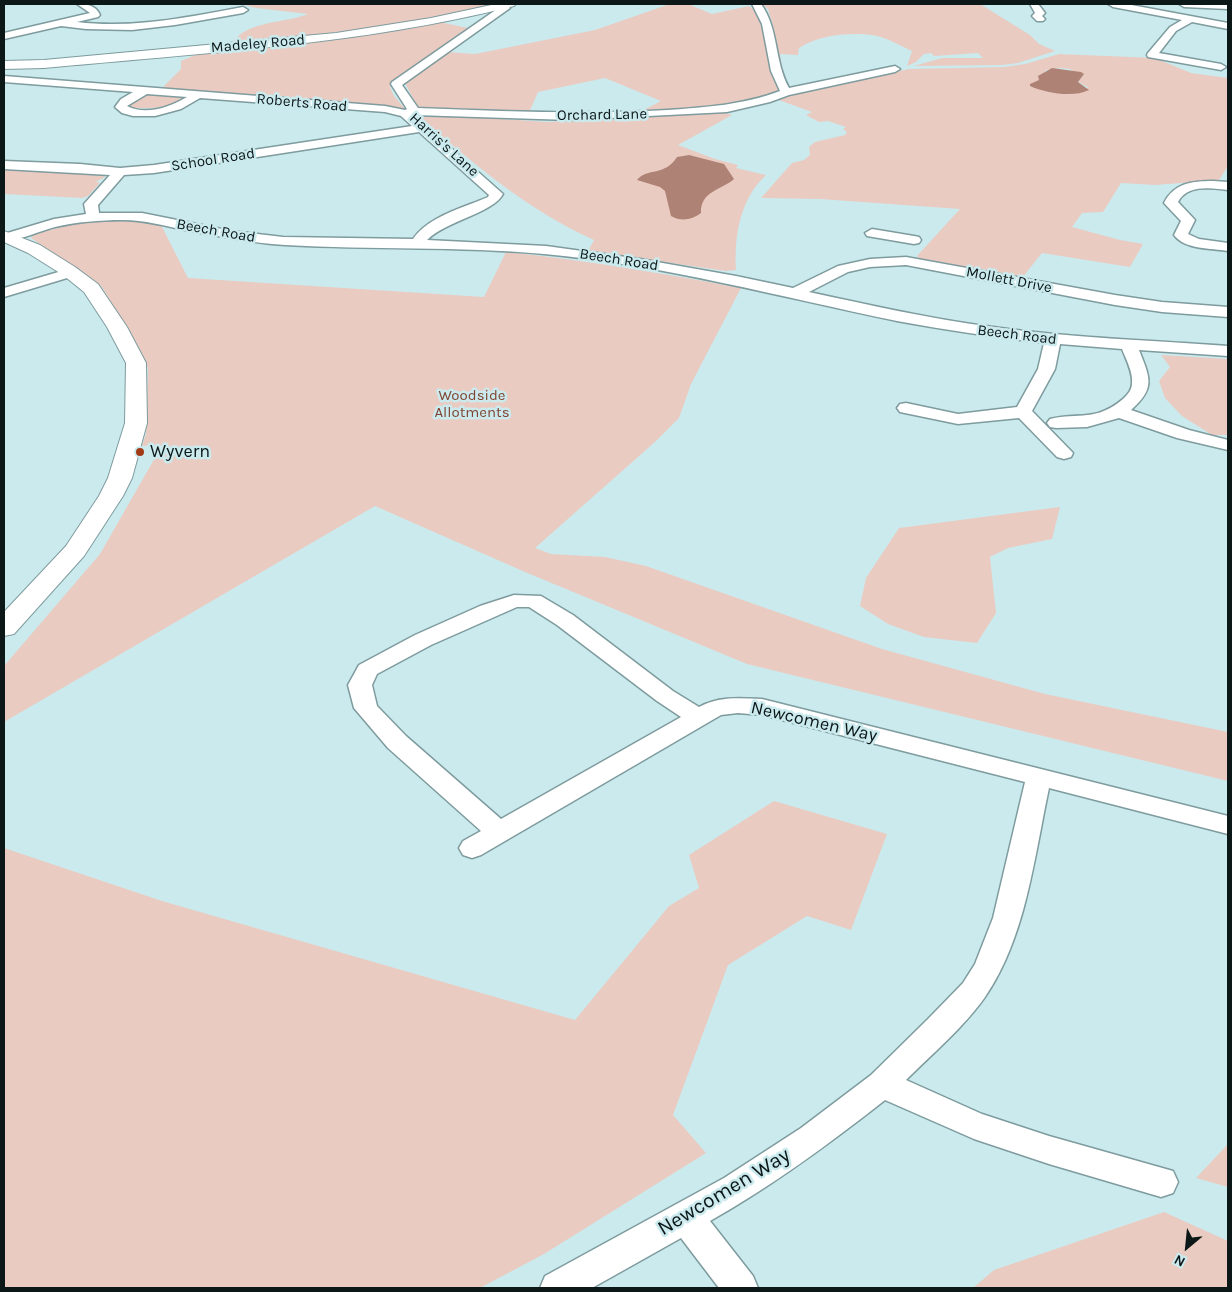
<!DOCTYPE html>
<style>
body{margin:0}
#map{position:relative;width:1232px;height:1292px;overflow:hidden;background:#cbeaee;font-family:Karla,sans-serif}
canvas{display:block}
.frame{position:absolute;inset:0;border:5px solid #0c1718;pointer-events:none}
.north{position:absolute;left:1162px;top:1222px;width:50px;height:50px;-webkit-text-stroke:4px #cbeaee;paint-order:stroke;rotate:208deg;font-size:14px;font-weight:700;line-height:20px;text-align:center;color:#0c1718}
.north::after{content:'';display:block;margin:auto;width:18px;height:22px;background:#0c1718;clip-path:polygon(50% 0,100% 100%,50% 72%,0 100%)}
</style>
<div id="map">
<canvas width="1232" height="1292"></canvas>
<div class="frame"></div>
<div class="north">N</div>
</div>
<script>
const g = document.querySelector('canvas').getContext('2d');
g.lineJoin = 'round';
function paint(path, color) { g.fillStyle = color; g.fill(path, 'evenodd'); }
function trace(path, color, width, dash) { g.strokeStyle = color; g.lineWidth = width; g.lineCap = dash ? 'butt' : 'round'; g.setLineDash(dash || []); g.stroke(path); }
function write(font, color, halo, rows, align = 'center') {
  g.font = font + ' Karla,sans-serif'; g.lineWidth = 5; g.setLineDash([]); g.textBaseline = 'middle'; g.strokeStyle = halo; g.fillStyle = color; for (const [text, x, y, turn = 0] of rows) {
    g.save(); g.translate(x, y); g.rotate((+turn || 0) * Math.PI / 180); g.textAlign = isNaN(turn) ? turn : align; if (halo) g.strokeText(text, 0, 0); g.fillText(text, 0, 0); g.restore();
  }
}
const green = new Path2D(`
 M 241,4 L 499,4 C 409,24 322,35 230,44 C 234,40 238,36 242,33 C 261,21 288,22 308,14 L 256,8 Z
 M 688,4 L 712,14 L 749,6 L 758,13 L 762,30 L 774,29 L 768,9 L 762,4 L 980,4 L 1030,35 L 1039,44 L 1055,51 L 1018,63 L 1003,65 L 914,66 L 942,58 L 983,58 L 978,53 L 934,56 L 931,53 L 924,54 L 916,62 L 907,66 L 912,51 C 901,46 886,37 872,35 C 850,32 818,35 799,48 L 798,55 L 780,54 L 783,76 L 775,76 L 779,89 C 754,109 673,110 638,113 L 661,101 L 605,78 L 538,92 L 528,115 L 418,108 L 404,81 L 446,52 L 475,54 L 595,30 L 667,5 Z
 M 439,22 L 468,28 L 393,81 L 390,87 L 394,96 L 406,110 L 401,108 L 162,88 L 181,69 L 181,61 L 200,53 Z
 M 1059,54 L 1155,58 L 1191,73 L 1228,78 L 1228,166 L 1219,180 L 1155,185 L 1121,183 L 1103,212 L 1082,213 L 1072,227 L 1120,240 L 1143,244 L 1130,267 L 1042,253 L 1022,278 L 922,261 L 917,256 L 960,209 L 820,199 L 761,198 L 792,163 L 804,160 L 810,155 L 809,147 L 815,142 L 845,135 L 847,132 L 843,129 L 846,127 L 828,121 L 819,122 L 806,115 L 812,112 L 776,99 L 809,90 L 909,69 L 1004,67 L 1025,64 ZM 1060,68 L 1070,69 L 1082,77 L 1077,81 L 1089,88 L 1053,93 L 1030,86 L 1039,80 L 1046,70 Z
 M 145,94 L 187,98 C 165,110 151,108 127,108 L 126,105 Z
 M 720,111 L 732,115 L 678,145 L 715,159 L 738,165 L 736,168 L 766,175 C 740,199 734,236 736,270 L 726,271 L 588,251 L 594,240 C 529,211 472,163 419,116 L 423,114 L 547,122 L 603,120 Z
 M 4,168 L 97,173 L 104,175 L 105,177 L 96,182 L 100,183 L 88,196 L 82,198 L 4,194 Z
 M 106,219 L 133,220 L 161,225 L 188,278 L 484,297 L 506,252 C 585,260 662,273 741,288 L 691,384 L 679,418 L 655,442 L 535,548 L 551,554 L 605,557 L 646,566 L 882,649 L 1045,694 L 1228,732 L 1228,781 L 747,664 L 525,572 L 375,506 L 4,722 L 4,666 L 100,554 L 156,456 L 159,445 L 142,446 L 146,434 L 148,368 L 102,287 L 59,257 L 44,249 L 43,246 L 31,238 L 34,234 L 73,224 Z
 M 1161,355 L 1228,359 L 1228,435 L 1212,435 L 1182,416 L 1165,398 L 1159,381 L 1170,367 Z
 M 1060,507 L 1052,539 L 1008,548 L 990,557 L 996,613 L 977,643 L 924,637 L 888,624 L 860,606 L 866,578 L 899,528 Z
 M 774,801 L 887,834 L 851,930 L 807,916 L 728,965 L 673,1115 L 706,1153 L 544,1254 L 480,1288 L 4,1288 L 4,848 L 162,901 L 575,1020 L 669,906 L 699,888 L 689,855 Z
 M 1228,1144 L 1228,1187 L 1196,1178 Z
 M 1164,1212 L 1228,1241 L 1228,1288 L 973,1288 L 994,1270 Z`);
const water = new Path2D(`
 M 1052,68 L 1081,72 L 1084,74 L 1078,82 L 1089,90 C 1073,98 1046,93 1030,86 L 1030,84 L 1039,80 L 1038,76 Z
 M 689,155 L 724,164 L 734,179 C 722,190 700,191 701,213 C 692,220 681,222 671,216 L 665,191 L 660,187 L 637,180 C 648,167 664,177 677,157 Z`);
const street = new Path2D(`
 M 77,4 C 86,4 96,5 100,15 L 98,17 L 77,22 C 133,29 188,17 243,7 L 248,10 L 243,13 L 175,25 L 132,30 L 86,29 L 61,26 L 4,39 L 4,33 L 90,13 Z
 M 499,4 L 507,4 L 510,8 L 402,85 L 418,108 C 502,111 585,115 668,110 C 707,107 743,105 780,91 L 771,71 L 762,24 L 752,4 L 761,4 C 779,29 774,61 789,88 L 895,66 L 900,69 L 895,72 L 789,95 L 770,102 L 727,112 L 570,120 L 414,115 L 503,194 C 493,213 446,221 427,240 L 546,246 L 640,259 L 736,276 L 793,288 L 838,266 L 870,259 L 906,257 L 1115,295 L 1162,302 L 1228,307 L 1228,317 L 1162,312 L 1115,305 L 906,265 L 870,267 L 848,272 L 809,292 C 870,305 931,319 993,327 C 1071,338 1150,340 1228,346 L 1228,356 L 1139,350 C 1150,378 1156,388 1131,410 L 1189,430 L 1228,440 L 1228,450 L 1177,438 L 1119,418 L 1087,427 L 1056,428 L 1050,427 L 1047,423 L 1050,419 C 1079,412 1096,422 1123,399 C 1128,394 1132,390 1132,383 C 1133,372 1126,359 1122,349 L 1060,344 L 1055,369 L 1032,411 L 1073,453 L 1071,457 L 1064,459 L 1057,457 L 1019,418 L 958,424 L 900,412 L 897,408 L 900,404 L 906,403 L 958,414 L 1017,407 L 1038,369 L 1044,343 C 995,337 946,330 897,321 C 780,297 664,265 544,254 C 458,246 371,250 285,245 C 251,243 218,236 185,230 C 165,226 144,220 123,220 C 100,220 76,222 55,227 C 39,231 20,241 4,240 L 4,234 L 54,219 L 86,214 L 84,204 L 110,175 L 4,169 L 4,161 L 80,164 L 120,168 L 154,165 L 412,126 L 401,116 L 385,112 L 200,98 L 181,109 L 155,116 L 133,116 L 122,113 L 115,107 L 121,99 L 133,92 L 4,82 L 4,76 L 385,106 L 405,110 L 407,109 L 391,84 L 392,82 L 500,7 ZM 147,94 L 187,97 C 170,107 146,116 127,106 ZM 419,132 L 489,195 L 488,197 C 463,208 429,216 413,239 L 283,237 L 232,231 L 142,213 L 99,213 L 98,205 L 124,175 L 154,173 Z
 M 1030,4 L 1038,4 L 1045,13 L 1042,16 L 1045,19 L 1043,21 L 1037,21 L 1032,16 L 1035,13 Z
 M 1108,4 L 1126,4 L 1228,23 L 1228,29 L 1192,22 L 1176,31 L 1159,53 L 1221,64 L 1226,67 L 1221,70 L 1148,57 L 1147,55 L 1148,53 L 1170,27 L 1182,20 L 1113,7 Z
 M 1179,4 L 1228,4 L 1228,9 L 1184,7 Z
 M 1213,181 L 1228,182 L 1228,190 C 1212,188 1187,184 1178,202 L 1195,220 L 1188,234 L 1199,239 L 1228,243 L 1228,251 C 1211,248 1185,250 1174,235 L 1181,221 L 1164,203 C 1174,183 1192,181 1213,181 Z
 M 872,229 L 914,236 L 919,237 L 921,240 L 919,243 L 914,244 L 867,236 L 865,233 Z
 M 72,268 L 77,269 L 79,272 L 77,275 L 4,297 L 4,288 Z
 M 514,595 L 541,596 L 573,615 L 673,691 L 699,707 C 718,696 740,698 762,699 L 1228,816 L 1228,834 L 1049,788 C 1034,858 1026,937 985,997 C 965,1026 931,1055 906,1080 L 982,1114 L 1049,1136 L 1173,1171 L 1178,1182 L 1173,1193 L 1161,1197 L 1049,1164 L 974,1139 L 885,1100 C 829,1144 772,1186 710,1221 L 753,1276 L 758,1288 L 719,1288 L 681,1238 L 592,1288 L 540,1288 L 545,1276 L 724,1178 L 801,1128 L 871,1075 L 928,1019 L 963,983 L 975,964 L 993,918 L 1025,782 L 762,715 L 738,713 L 721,715 L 481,855 L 472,858 L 463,855 L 459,848 L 463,841 L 481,831 L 388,748 L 354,708 L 348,685 L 359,665 L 415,635 L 480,606 ZM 517,607 L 529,607 L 557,625 L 657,701 L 681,717 L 501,819 L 406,736 L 377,706 L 372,685 L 377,674 L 431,645 Z`);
const secondary = new Path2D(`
 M 496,4 L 516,4 L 514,6 C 360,45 202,53 44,68 L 4,69 L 4,61 L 44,60 L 336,33 L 431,18 Z
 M 4,231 L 40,245 L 75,267 L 98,284 L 127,327 L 146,363 L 147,423 L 132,478 L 123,496 L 84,556 L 14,634 L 4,636 L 4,612 L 66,546 L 99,496 L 108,478 L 125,423 L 126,363 L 107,327 L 84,292 L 63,275 L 28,253 L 4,242 Z`);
const markers = [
 [140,452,5,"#a13a16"]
];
const farStreetnames = [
 ["Madeley Road",258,44,-5],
 ["Roberts Road",302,103,5],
 ["Orchard Lane",602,115,-1],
 ["Harris's Lane",444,145,42],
 ["School Road",213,160,-9],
 ["Beech Road",216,231,10],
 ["Beech Road",619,260,9],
 ["Mollett Drive",1009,280,11],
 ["Beech Road",1017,335,7]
];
const farParknames = [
 ["Woodside",472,396],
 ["Allotments",472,413]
];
const poiNames = [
 ["Wyvern",150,452]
];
const streetNames = [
 ["Newcomen Way",814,722,13]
];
const nearStreetnames = [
 ["Newcomen Way",724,1192,-31]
];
paint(green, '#eacbc1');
paint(water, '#ae8274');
trace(street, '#7e9b9e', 3);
trace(secondary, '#7e9b9e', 2);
paint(street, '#fff');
paint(secondary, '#fff');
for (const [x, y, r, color] of markers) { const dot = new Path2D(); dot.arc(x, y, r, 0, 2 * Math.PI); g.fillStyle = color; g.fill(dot); trace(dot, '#cbeaee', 2); }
write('15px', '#0c1718', '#cbeaee', farStreetnames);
write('15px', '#814431', '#cbeaee', farParknames);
write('18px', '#0c1718', '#cbeaee', poiNames, 'left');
write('18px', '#0c1718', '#cbeaee', streetNames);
write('21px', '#0c1718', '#cbeaee', nearStreetnames);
</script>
